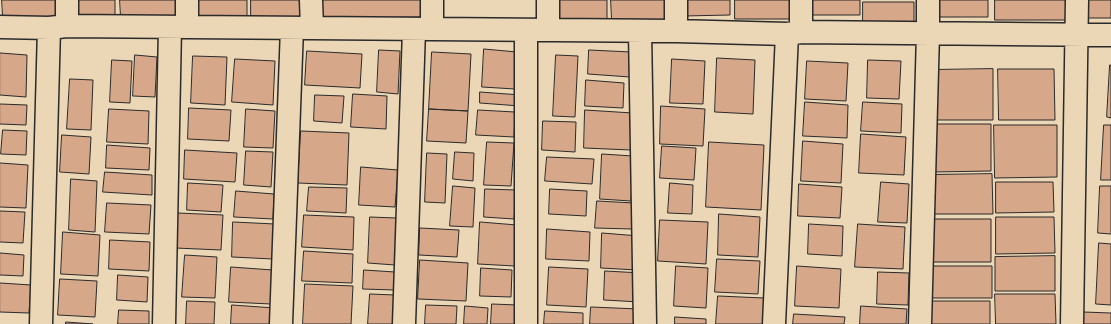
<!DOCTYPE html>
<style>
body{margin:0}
canvas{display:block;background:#ebd6b5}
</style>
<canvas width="1111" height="324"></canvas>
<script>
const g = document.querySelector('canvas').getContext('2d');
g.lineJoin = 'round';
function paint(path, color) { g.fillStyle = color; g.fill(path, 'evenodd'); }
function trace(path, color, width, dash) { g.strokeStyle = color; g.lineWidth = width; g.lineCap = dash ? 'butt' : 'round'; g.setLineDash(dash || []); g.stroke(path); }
const building = new Path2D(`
 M 2,0 L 59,0 L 59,17 L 3,17 Z
 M 73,0 L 115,0 L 115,17 L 73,17 Z
 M 120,0 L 176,0 L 176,18 L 121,18 Z
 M 191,0 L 247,0 L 247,19 L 192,19 Z
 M 251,0 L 303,0 L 304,17 L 251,18 Z
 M 321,0 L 425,0 L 425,17 L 321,18 Z
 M 559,0 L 607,0 L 607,20 L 560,20 Z
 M 611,0 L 672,0 L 672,21 L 612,21 Z
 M 684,0 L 730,0 L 730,15 L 684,16 Z
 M 735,0 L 796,0 L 796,19 L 735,19 Z
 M 805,0 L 860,0 L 860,15 L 805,15 Z
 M 934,0 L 988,0 L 988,17 L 934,17 Z
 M 995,0 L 1071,0 L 1071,20 L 995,20 Z
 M 1085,0 L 1111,0 L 1111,18 L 1085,18 Z
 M 863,2 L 914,2 L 914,24 L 863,25 Z
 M 484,49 L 517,52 L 515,89 L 482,87 Z
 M 379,50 L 400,51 L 398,94 L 377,92 Z
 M 589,50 L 631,52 L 630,77 L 588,74 Z
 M 307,51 L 362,54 L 360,88 L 305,85 Z
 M 432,52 L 471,54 L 468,111 L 429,109 Z
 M 0,53 L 27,55 L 26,97 L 0,95 Z
 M 135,55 L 157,57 L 155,97 L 133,96 Z
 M 556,55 L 578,56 L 575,117 L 553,116 Z
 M 193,56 L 227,57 L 225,105 L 191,103 Z
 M 717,58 L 755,60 L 753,114 L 715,112 Z
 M 235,59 L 275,61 L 273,105 L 232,102 Z
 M 672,59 L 705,61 L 703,104 L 670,103 Z
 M 112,60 L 132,61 L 130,103 L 110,102 Z
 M 868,60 L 901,61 L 899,99 L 867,98 Z
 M 807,61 L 848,63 L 846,101 L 805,99 Z
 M 1110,65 L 1111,65 L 1111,118 L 1107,117 Z
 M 993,69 L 993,120 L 929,120 L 928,70 Z
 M 998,69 L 1054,69 L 1055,120 L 999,120 Z
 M 70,79 L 93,80 L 91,130 L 67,129 Z
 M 586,80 L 624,83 L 623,108 L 585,106 Z
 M 480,92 L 521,95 L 520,106 L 480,103 Z
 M 353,94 L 387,96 L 386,129 L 351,127 Z
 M 315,95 L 344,96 L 342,123 L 314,121 Z
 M 805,102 L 848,105 L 847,138 L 803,136 Z
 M 863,102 L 902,104 L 901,133 L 861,131 Z
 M 0,104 L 27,105 L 26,125 L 0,124 Z
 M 661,106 L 705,109 L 703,146 L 660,144 Z
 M 189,108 L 231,110 L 229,141 L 188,139 Z
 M 109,109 L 149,111 L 148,144 L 107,142 Z
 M 246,109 L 275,111 L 273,148 L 244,147 Z
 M 429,109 L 468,111 L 466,143 L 427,141 Z
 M 478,110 L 515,112 L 514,137 L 476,135 Z
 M 585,110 L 633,113 L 631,150 L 584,148 Z
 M 543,121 L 576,122 L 575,152 L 542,150 Z
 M 932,124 L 991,124 L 991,171 L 933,172 Z
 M 994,125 L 1057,125 L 1057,177 L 995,178 Z
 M 1104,125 L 1111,125 L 1111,180 L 1101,180 Z
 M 3,130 L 27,131 L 26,155 L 1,154 Z
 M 301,131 L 349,133 L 347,185 L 298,183 Z
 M 861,134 L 906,137 L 904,175 L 859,173 Z
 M 62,135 L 91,137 L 89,174 L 60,172 Z
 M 803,141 L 843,144 L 841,183 L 801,181 Z
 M 487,142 L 514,143 L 511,186 L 484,185 Z
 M 709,142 L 764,145 L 761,210 L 706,207 Z
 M 107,145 L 150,148 L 149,170 L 106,168 Z
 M 662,146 L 696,148 L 694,180 L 660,178 Z
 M 185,150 L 237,153 L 235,182 L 184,179 Z
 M 246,151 L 273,152 L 271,187 L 244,185 Z
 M 455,152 L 474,153 L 473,181 L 453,179 Z
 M 427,153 L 447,154 L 445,203 L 425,202 Z
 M 602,154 L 633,156 L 631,201 L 600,199 Z
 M 547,157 L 594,159 L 592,184 L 545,181 Z
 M 0,163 L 28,165 L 26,208 L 0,207 Z
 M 361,167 L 398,170 L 395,207 L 359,205 Z
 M 105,172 L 152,175 L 152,195 L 103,192 Z
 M 992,174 L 993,214 L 928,214 L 928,175 Z
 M 71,179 L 97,181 L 95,232 L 69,230 Z
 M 881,182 L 909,184 L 907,223 L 878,222 Z
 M 996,182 L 1053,182 L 1054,212 L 996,213 Z
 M 188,183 L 223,185 L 221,212 L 187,210 Z
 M 670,183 L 693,185 L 692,214 L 668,213 Z
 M 799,184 L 842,187 L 840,218 L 798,216 Z
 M 453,186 L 475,188 L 473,227 L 450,226 Z
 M 1100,186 L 1111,186 L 1111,234 L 1098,233 Z
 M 309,187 L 347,188 L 346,213 L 307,211 Z
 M 485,189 L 516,190 L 514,219 L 484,217 Z
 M 550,189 L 587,191 L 586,216 L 549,214 Z
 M 236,191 L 274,194 L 273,219 L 234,217 Z
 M 597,201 L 634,203 L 632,229 L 595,228 Z
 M 107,203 L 151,205 L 149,234 L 105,232 Z
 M 0,211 L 25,212 L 23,243 L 0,242 Z
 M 177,213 L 223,215 L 221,250 L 175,248 Z
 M 719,214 L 760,217 L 758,257 L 718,255 Z
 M 304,215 L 354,217 L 353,250 L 302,247 Z
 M 370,217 L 397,218 L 395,265 L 368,263 Z
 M 996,217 L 1054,217 L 1055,253 L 996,254 Z
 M 926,219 L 991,219 L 991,262 L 927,262 Z
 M 660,220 L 708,222 L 706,264 L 658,261 Z
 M 233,222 L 275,224 L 273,259 L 232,257 Z
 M 480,222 L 517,225 L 515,266 L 478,264 Z
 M 809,224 L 843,226 L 842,256 L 808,254 Z
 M 858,224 L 905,227 L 903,269 L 855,267 Z
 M 420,228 L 459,230 L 457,257 L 419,255 Z
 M 547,229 L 590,232 L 589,261 L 546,259 Z
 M 63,232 L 100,235 L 98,276 L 61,274 Z
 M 602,233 L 639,236 L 637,270 L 601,268 Z
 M 110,240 L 150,242 L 149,271 L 109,269 Z
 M 1099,243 L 1111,244 L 1111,305 L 1096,304 Z
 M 304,251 L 353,254 L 352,283 L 302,281 Z
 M 0,253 L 24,255 L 23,276 L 0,275 Z
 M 185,255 L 217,257 L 215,298 L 182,297 Z
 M 1055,256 L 1055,291 L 995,291 L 995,257 Z
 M 717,259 L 760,261 L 758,294 L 715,292 Z
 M 420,260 L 468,263 L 466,301 L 418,299 Z
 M 676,266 L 708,268 L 706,308 L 674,306 Z
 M 797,266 L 841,269 L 839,308 L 795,306 Z
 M 924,266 L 992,266 L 992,298 L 924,298 Z
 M 231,267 L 273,270 L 271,304 L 229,302 Z
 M 549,267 L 588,269 L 586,307 L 547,305 Z
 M 481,268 L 512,270 L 511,297 L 480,296 Z
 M 364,270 L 395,272 L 395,290 L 363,289 Z
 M 605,271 L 642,273 L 640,302 L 604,300 Z
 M 878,272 L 909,273 L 908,305 L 877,304 Z
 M 118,275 L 148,277 L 147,302 L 117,300 Z
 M 60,279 L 97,281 L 95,317 L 58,315 Z
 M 0,283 L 31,285 L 29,313 L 0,312 Z
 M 305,284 L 353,286 L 351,324 L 303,324 Z
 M 370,294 L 395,295 L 394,324 L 368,324 Z
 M 995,294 L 1055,294 L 1056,324 L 996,324 Z
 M 718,296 L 764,298 L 763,324 L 716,324 Z
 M 187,301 L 215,302 L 214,324 L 186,324 Z
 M 924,301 L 990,301 L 990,324 L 924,324 Z
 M 492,304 L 518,305 L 517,324 L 491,324 Z
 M 232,305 L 275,308 L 274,324 L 231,324 Z
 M 426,305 L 457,306 L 456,324 L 425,324 Z
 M 465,306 L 488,308 L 487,324 L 464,324 Z
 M 861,306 L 907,309 L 906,324 L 860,324 Z
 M 591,307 L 639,309 L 639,324 L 590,324 Z
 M 119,310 L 149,311 L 149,324 L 118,324 Z
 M 545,311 L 583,313 L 583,324 L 544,324 Z
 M 1083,312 L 1111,313 L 1111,324 L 1082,324 Z
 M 794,314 L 845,317 L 844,324 L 793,324 Z
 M 675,317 L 706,319 L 706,324 L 675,324 Z
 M 66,322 L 93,324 L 66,324 Z`);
const street = new Path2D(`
 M 67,0 L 67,26
 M 187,0 L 187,27
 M 311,0 L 312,28
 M 801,0 L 801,32
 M 0,27 L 49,28 L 67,26 L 676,31 L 787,34 L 801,32 L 1111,35
 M 432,29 L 432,0
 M 526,30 L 526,324
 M 548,30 L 548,0
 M 640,31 L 645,324
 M 676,31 L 676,0
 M 41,324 L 49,28
 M 164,324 L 170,28
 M 281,324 L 292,28
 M 404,324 L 414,30
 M 774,324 L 787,34
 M 920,324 L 928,33 L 928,0
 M 1072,324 L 1077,0`);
paint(building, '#d7a789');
trace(building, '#2b2b2b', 1);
trace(street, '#2b2b2b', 25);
trace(street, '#ebd6b5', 22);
</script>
